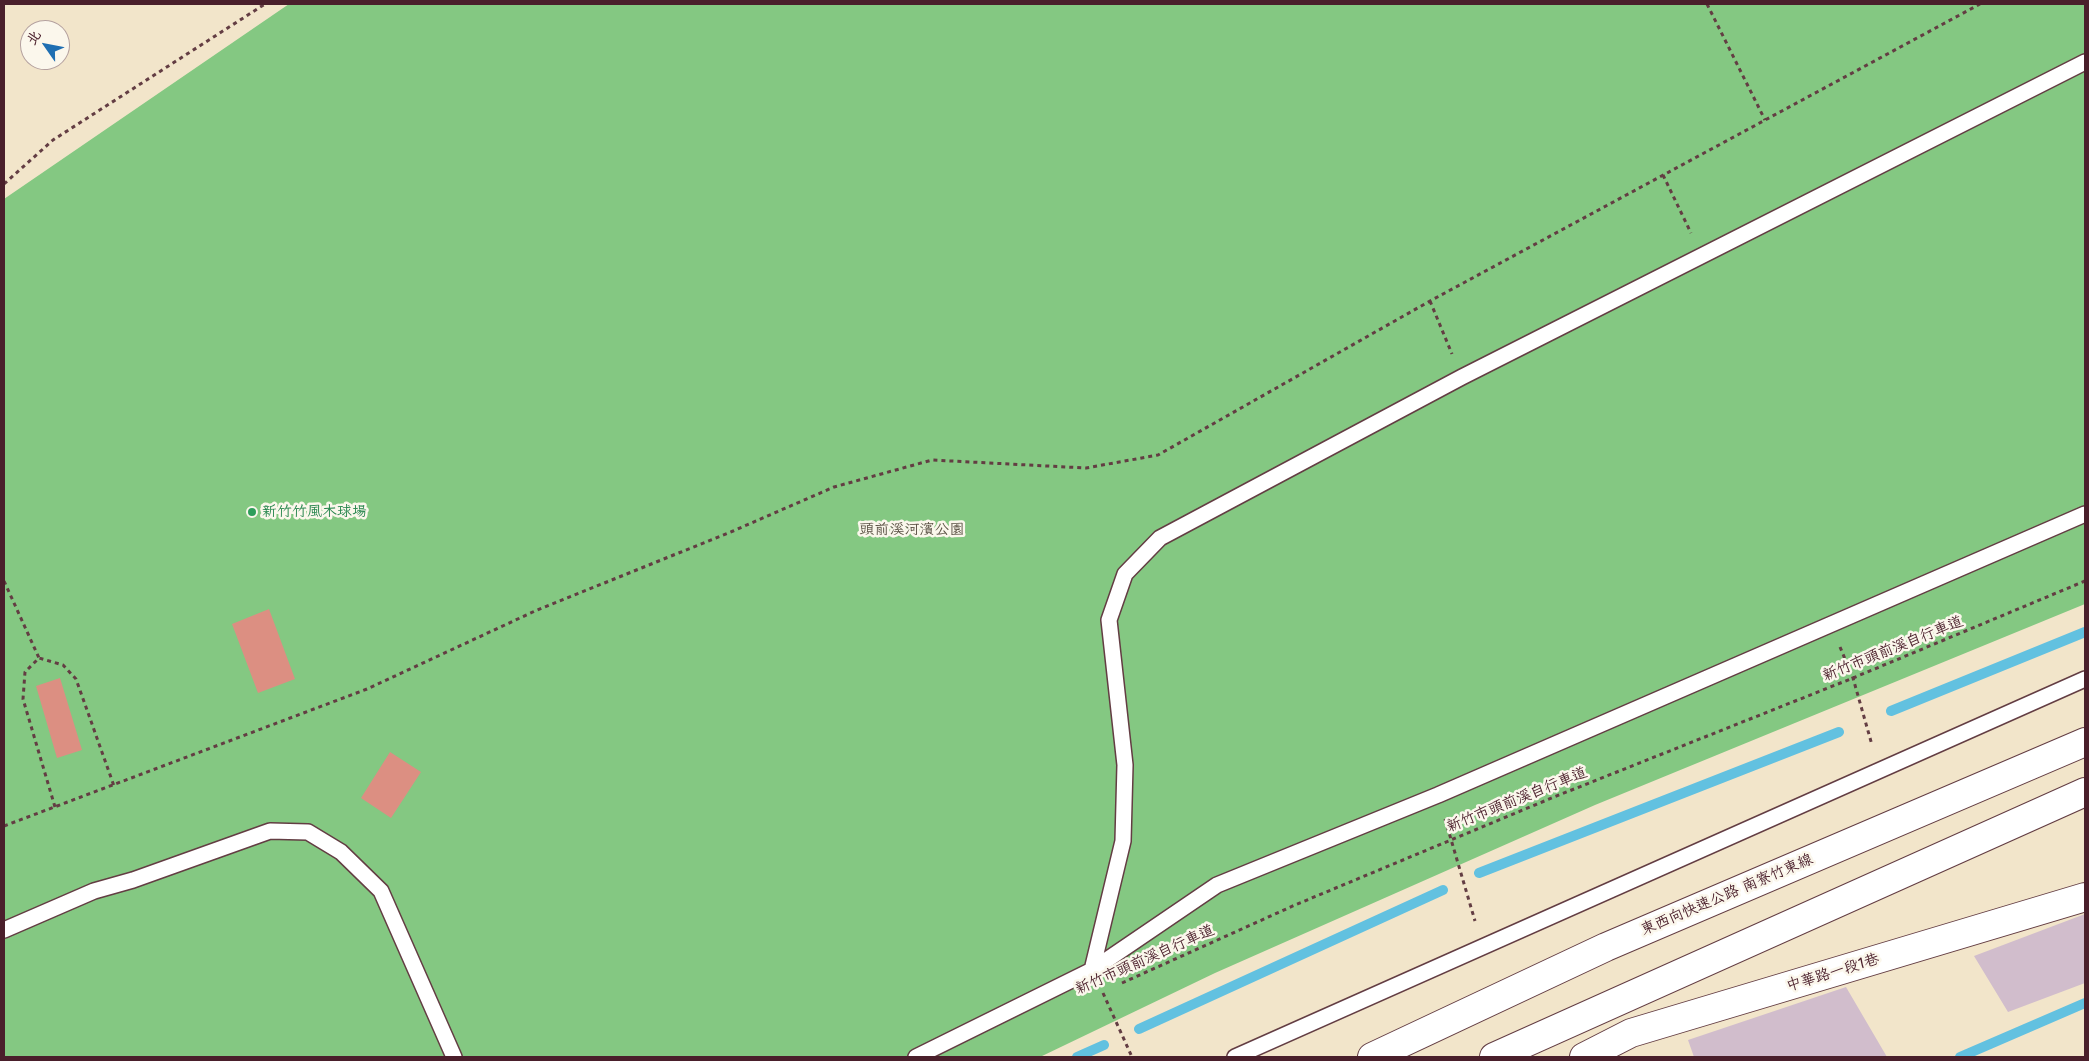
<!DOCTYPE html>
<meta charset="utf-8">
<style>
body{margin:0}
#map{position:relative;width:2089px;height:1061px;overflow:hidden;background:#f2e5ca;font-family:"Shantell Sans","LXGW WenKai TC",sans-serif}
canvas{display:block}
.frame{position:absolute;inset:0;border:5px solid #4a1f2b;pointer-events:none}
.north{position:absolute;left:20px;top:20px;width:50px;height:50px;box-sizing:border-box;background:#fbf7ec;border:1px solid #b4a19f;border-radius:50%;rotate:303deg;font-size:14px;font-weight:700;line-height:20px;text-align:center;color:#4a1f2b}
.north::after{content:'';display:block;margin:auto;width:18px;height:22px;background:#1f6fb2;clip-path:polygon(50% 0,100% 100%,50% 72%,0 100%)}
</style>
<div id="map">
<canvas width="2089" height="1061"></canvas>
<div class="frame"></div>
<div class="north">北</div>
</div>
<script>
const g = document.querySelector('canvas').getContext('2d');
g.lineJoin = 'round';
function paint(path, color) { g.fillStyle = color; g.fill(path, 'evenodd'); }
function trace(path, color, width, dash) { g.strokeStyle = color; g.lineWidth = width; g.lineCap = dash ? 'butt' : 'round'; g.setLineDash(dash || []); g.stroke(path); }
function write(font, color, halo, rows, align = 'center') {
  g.font = font + ' "Shantell Sans","LXGW WenKai TC",sans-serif'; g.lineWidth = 5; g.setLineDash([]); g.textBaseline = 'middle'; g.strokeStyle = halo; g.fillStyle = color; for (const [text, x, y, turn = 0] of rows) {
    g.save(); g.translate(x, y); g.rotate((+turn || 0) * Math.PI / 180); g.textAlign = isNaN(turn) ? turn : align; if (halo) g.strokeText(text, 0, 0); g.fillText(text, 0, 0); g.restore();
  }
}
const industrial = new Path2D(`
 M 2085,914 L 2085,983 L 2008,1012 L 1974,956 Z
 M 1846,987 L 1887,1057 L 1694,1057 L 1688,1040 Z`);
const green = new Path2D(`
 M 289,4 L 2085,4 L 2085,604 L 1595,805 L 1215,973 L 1040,1057 L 4,1057 L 4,199 Z`);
const stream = new Path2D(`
 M 1891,711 L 2085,632
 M 1479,873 L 1839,732
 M 1139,1029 L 1443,890
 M 1077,1057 L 1104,1045
 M 1960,1057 L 2085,1003`);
const building = new Path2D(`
 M 269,609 L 295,679 L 258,693 L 232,624 Z
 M 60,678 L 82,750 L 57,758 L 36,686 Z
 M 390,752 L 421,772 L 391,818 L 361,798 Z`);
const path = new Path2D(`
 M 1707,4 L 1765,120
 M 1663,175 L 1691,233
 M 4,184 L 53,140 L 265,4
 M 1430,301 L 1452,354
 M 4,581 L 39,658
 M 1840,647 L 1853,678 L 1872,745
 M 55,807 L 23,699 L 25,672 L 39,658 L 63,665 L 76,679 L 114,786
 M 1445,819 L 1475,921
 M 4,826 L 367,689 L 535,611 L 733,531 L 834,487 L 932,460 L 1086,468 L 1158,455 L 1430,301 L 1980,4
 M 1122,983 L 1295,905 L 1554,797 L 1853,678 L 2085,581
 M 1103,993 L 1132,1057`);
const service = new Path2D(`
 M 4,930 L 94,891 L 133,880 L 270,831 L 308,832 L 341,852 L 381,891 L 454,1057
 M 1092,970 L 1123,841 L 1125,765 L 1109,620 L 1125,574 L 1160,538 L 1462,377 L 2085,62
 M 916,1057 L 1092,970 L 1217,885 L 1438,795 L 2085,514
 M 1235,1057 L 2085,679`);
const minor = new Path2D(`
 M 1584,1057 L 1631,1033 L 2085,897`);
const trunk = new Path2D(`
 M 1372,1057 L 1606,947 L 2085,742
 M 1494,1057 L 2085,792`);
const markers = [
 [252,512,5,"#2e9e5b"]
];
const leisureNames = [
 ["新竹竹風木球場",262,512]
];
const parkNames = [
 ["頭前溪河濱公園",912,530]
];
const streetNames = [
 ["新竹市頭前溪自行車道",1893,649,-22],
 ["新竹市頭前溪自行車道",1517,800,-22],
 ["東西向快速公路 南寮竹東線",1727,895,-23],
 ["新竹市頭前溪自行車道",1145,960,-24],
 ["中華路一段1巷",1833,973,-17]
];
paint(industrial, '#d1bdcc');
paint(green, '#84c882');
trace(stream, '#62c1e0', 10);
paint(building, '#dc8f82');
trace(service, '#633d43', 18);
trace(minor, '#633d43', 30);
trace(trunk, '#633d43', 30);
trace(path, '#633d43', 3, [4, 4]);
trace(service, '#fff', 15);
trace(minor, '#fff', 28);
trace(trunk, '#fff', 28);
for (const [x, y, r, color] of markers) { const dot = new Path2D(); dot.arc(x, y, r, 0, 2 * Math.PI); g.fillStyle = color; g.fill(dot); trace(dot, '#fbf7ec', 2); }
write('15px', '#27864d', '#fbf7ec', leisureNames, 'left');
write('15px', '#5b5245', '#fbf7ec', parkNames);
write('15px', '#4a1f2b', '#fbf7ec', streetNames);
</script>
